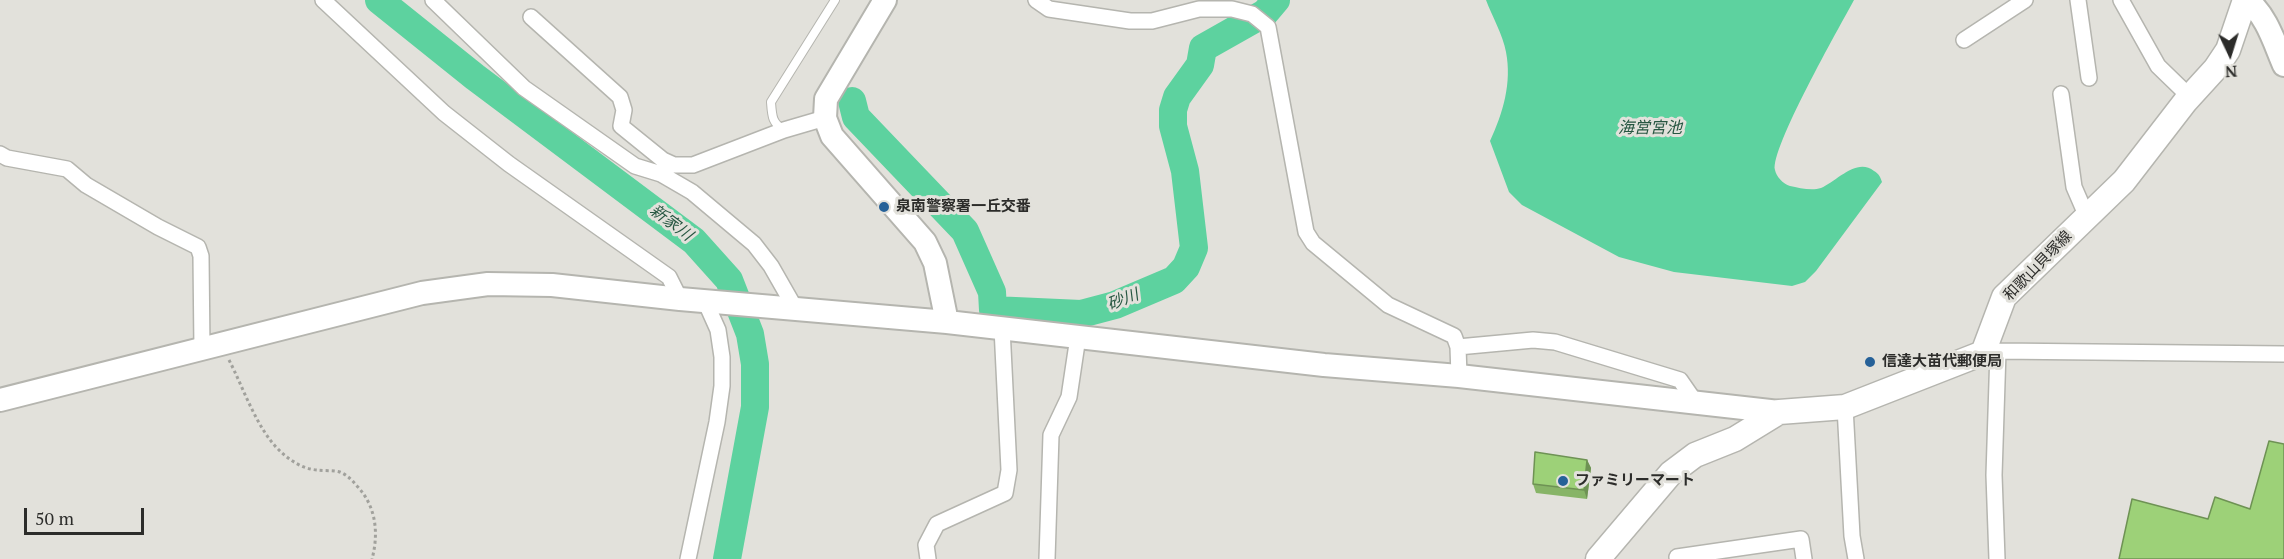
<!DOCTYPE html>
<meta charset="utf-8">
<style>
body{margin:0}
#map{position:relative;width:2284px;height:559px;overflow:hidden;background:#e2e1db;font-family:"PT Serif",serif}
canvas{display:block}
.north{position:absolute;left:2200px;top:24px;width:60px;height:60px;-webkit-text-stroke:4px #e2e1db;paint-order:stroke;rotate:176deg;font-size:16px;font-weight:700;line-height:24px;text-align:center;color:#2c2c2a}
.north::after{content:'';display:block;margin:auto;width:21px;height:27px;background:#2c2c2a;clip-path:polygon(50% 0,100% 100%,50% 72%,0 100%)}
.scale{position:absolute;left:24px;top:508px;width:120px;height:27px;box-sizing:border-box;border:3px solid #2c2c2a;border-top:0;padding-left:8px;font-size:18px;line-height:21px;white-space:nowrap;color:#2c2c2a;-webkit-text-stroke:4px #e2e1db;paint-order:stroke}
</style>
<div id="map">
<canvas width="2284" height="559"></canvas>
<div class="north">N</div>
<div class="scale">50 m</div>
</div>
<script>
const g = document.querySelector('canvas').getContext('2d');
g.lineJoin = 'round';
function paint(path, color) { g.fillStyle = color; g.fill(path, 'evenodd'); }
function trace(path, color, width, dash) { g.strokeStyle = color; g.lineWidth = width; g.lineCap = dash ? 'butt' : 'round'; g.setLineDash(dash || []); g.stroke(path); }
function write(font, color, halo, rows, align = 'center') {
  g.font = font + ' "PT Serif","Noto Sans JP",serif'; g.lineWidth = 6; g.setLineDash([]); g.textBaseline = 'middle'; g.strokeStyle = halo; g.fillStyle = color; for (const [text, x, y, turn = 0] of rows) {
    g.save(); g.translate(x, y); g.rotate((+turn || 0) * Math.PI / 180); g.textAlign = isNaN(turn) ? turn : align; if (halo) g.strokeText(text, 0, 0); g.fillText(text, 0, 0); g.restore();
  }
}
const water = new Path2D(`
 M 1486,0 L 1854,0 C 1840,26 1770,149 1775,170 C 1776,176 1783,184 1790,186 C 1799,188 1812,191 1821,188 C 1837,181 1857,157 1874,171 C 1879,174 1880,176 1882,182 L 1816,271 L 1805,282 L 1792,286 L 1674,272 L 1619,257 L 1522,205 L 1509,192 L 1490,141 C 1503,113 1512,83 1506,52 C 1503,35 1492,16 1486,0 Z`);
const river = new Path2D(`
 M 379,0 L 475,77 L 694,241 L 729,280 L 750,334 L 755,364 L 755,407 L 727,559
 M 852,101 L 856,117 L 965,231 L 992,292 L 993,310 L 1081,314 L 1115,305 L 1174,280 L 1186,267 L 1194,248 L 1185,171 L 1173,126 L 1173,110 L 1177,97 L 1200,65 L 1203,48 L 1265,13 L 1276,0`);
const path = new Path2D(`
 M 229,360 C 244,389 257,430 281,452 C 291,461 303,469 317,470 C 324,471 333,470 340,472 C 347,475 352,480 357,486 C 376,506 379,533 372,559`);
const lane = new Path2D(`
 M 784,130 C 772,123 772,116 771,102 L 835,0`);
const street = new Path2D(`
 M 323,0 L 444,113 L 509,164 L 669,277 L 680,299
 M 433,0 L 524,88 L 635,166 L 661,174 L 692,192 L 754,244 L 771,266 L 795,308
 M 1036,0 L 1049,9 L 1130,21 L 1152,21 L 1199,9 L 1232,9 L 1252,14 L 1268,27 L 1306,232 L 1313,243 L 1388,305 L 1454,336 L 1458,347 L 1459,376
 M 2078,0 L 2089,78
 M 2121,0 L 2158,66 L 2190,97
 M 531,17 L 620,97 L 624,110 L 621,126 L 663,160 L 674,165 L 693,165 L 784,130 L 825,118
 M 1964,40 L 2025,0
 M 2061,94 L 2074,187 L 2087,217
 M 0,154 L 7,158 L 67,169 L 86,185 L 158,227 L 198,247 L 201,256 L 202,350
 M 1458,347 L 1533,340 L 1555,342 L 1680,380 L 1696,403
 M 1983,353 L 1998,351 L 2284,354
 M 1845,407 L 1852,536 L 1856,559
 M 688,559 L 717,422 L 722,386 L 722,357 L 718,330 L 705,301
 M 928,559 L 926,545 L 937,524 L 1005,493 L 1009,470 L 1002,328
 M 1047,559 L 1051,435 L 1069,397 L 1078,337
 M 1678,559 L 1677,557 L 1801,539 L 1804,559
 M 1997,559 L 1994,475 L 1998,351`);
const secondary = new Path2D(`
 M 885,0 L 826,99 L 825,118 L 832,136 L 925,242 L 935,263 L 947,322
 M 2247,0 C 2267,16 2274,42 2284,65
 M 0,400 L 422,293 L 488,284 L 552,285 L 680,299 L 947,322 L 1324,365 L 1459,376 L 1779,412`);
const primary = new Path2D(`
 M 1598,559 L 1671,473 L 1695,455 L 1735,439 L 1779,412 L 1845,407 L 1983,353 L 2004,297 L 2124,181 L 2185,102 L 2216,68 L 2228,50 L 2245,0`);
const wall = new Path2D(`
 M 1587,460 L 1591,468 L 1587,499 L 1536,493 L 1533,484 Z`);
const shadedWall = new Path2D(`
 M 1587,460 L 1591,468 L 1587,499 L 1584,490 Z`);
const building = new Path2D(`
 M 2269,441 L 2284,444 L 2284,559 L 2119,559 L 2132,499 L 2208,519 L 2215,497 L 2250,509 Z
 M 1535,452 L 1587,460 L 1584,490 L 1533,484 Z`);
const markers = [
 [884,207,6,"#266198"],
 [1870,362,6,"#266198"],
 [1563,481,6,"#266198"]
];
const poiNames = [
 ["泉南警察署一丘交番",896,207],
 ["信達大苗代郵便局",1882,362],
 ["ファミリーマート",1575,481]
];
const streetNames = [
 ["和歌山貝塚線",2038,266,-46]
];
const waterNames = [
 ["海営宮池",1650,128],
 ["新家川",671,223,37],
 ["砂川",1123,300,-21]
];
paint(water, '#5dd29f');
trace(river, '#5dd29f', 28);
trace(lane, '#b5b5af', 10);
trace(street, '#b5b5af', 18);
trace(secondary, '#b5b5af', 26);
trace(primary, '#b5b5af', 27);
trace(path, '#a1a19c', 3, [3, 3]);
trace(lane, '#fff', 8);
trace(street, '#fff', 15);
trace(secondary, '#fff', 22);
trace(primary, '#fff', 24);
paint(wall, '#87b467');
paint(shadedWall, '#6e9254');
paint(building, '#9dd178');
trace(building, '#6e9254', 1.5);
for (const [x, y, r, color] of markers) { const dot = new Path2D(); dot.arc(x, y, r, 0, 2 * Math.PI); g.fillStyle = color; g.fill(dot); trace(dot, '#e2e1db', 2); }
write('bold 15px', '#2c2c2a', '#e2e1db', poiNames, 'left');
write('15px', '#2c2c2a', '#e2e1db', streetNames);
write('italic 16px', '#265641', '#e2e1db', waterNames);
</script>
